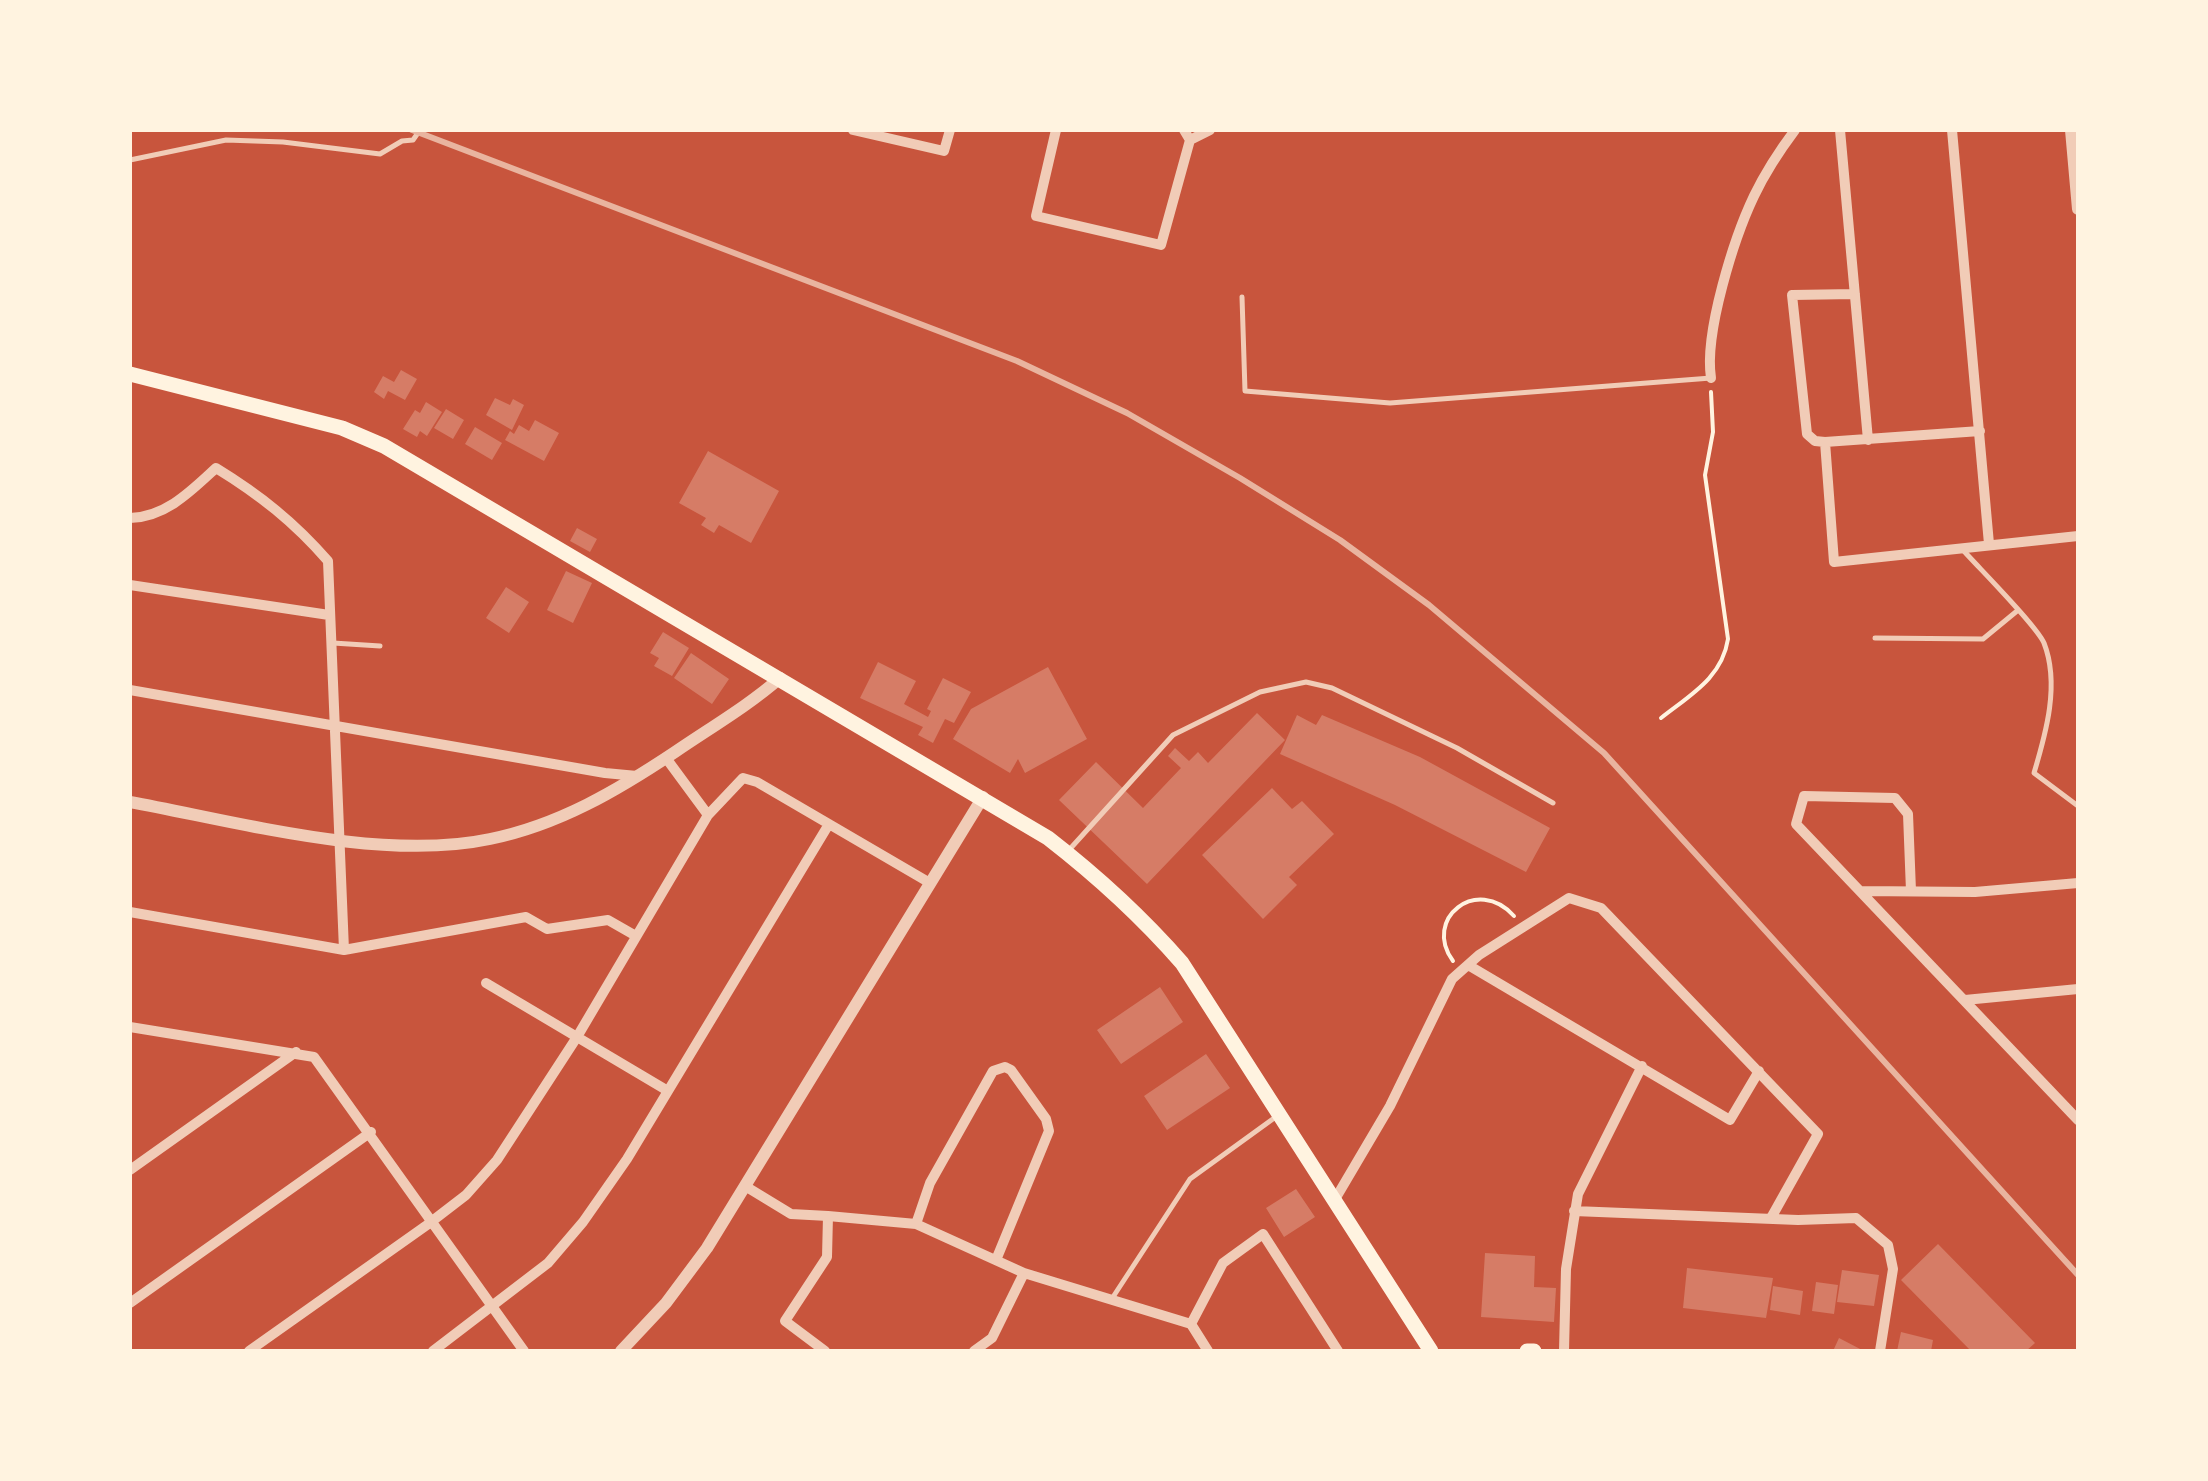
<!DOCTYPE html>
<style>
body{margin:0}
#map{position:relative;width:2208px;height:1481px;overflow:hidden;background:#c8553d;font-family:"Roboto Serif",serif}
canvas{display:block}
.frame{position:absolute;inset:0;border:132px solid #fff3e0;pointer-events:none}
</style>
<div id="map">
<canvas width="2208" height="1481"></canvas>
<div class="frame"></div>
</div>
<script>
const g = document.querySelector('canvas').getContext('2d');
g.lineJoin = 'round';
function paint(path, color) { g.fillStyle = color; g.fill(path, 'evenodd'); }
function trace(path, color, width, dash) { g.strokeStyle = color; g.lineWidth = width; g.lineCap = dash ? 'butt' : 'round'; g.setLineDash(dash || []); g.stroke(path); }
const building = new Path2D(`
 M 401,370 L 417,379 L 405,400 L 388,391 L 384,399 L 374,392 L 383,376 L 394,382 Z
 M 495,398 L 510,405 L 513,399 L 524,405 L 512,430 L 486,415 Z
 M 426,402 L 442,412 L 427,436 L 420,431 L 417,437 L 403,429 L 415,410 L 420,413 Z
 M 446,409 L 464,420 L 453,439 L 434,428 Z
 M 535,420 L 559,433 L 544,461 L 505,440 L 510,431 L 514,434 L 519,425 L 529,431 Z
 M 475,427 L 502,443 L 492,460 L 465,444 Z
 M 708,451 L 779,491 L 751,543 L 719,525 L 714,533 L 701,525 L 706,518 L 679,503 Z
 M 577,528 L 597,539 L 590,552 L 570,541 Z
 M 566,571 L 592,583 L 573,623 L 547,610 Z
 M 506,587 L 529,602 L 509,633 L 486,618 Z
 M 663,632 L 689,648 L 672,676 L 654,666 L 659,658 L 650,653 Z
 M 691,653 L 729,679 L 712,704 L 674,678 Z
 M 878,662 L 916,681 L 904,704 L 928,717 L 931,711 L 927,709 L 943,678 L 971,692 L 954,723 L 945,719 L 933,743 L 918,735 L 923,727 L 860,698 Z
 M 1048,667 L 1087,739 L 1025,773 L 1018,759 L 1010,773 L 953,739 L 971,709 Z
 M 1257,713 L 1285,740 L 1147,884 L 1059,800 L 1096,762 L 1143,808 L 1181,768 L 1168,756 L 1175,748 L 1189,761 L 1198,752 L 1208,763 Z
 M 1297,715 L 1316,725 L 1322,715 L 1420,757 L 1550,828 L 1526,872 L 1395,805 L 1280,754 Z
 M 1272,788 L 1292,809 L 1302,801 L 1334,834 L 1289,877 L 1297,885 L 1263,919 L 1202,855 Z
 M 1160,987 L 1183,1022 L 1121,1064 L 1097,1030 Z
 M 1206,1054 L 1230,1088 L 1167,1130 L 1144,1096 Z
 M 1296,1189 L 1315,1217 L 1284,1237 L 1266,1208 Z
 M 1938,1244 L 2035,1343 L 2026,1351 L 1971,1351 L 1901,1280 Z
 M 1485,1253 L 1535,1256 L 1534,1287 L 1556,1288 L 1554,1322 L 1481,1317 Z
 M 1687,1268 L 1773,1278 L 1766,1318 L 1683,1308 Z
 M 1842,1270 L 1879,1275 L 1874,1306 L 1837,1302 Z
 M 1816,1282 L 1838,1285 L 1834,1314 L 1812,1311 Z
 M 1773,1286 L 1803,1291 L 1800,1315 L 1770,1310 Z
 M 1901,1332 L 1933,1340 L 1931,1351 L 1897,1351 Z
 M 1839,1338 L 1864,1351 L 1833,1351 Z`);
const path = new Path2D(`
 M 1661,718 C 1690,695 1722,678 1728,639 L 1705,475 L 1713,432 L 1711,392
 M 1453,961 C 1422,919 1477,875 1514,916`);
const service = new Path2D(`
 M 130,160 L 226,140 L 283,142 L 380,154 L 402,141 L 413,140 L 420,130
 M 1242,297 L 1245,391 L 1390,403 L 1711,378
 M 1962,549 C 1979,568 2036,625 2044,643 C 2060,684 2046,733 2034,773 L 2078,806
 M 1875,638 L 1983,639 L 2017,611
 M 333,643 L 380,646
 M 1069,850 L 1173,735 L 1260,692 L 1306,682 L 1332,688 L 1457,748 L 1553,803
 M 1113,1297 L 1190,1179 L 1277,1116`);
const minor = new Path2D(`
 M 853,130 L 944,151 L 950,130
 M 1056,130 L 1036,216 L 1161,245 L 1190,140 L 1184,130
 M 1840,130 L 1868,440
 M 1952,130 L 1989,544
 M 1190,140 L 1210,130
 M 1711,378 C 1704,333 1734,238 1754,196 C 1765,173 1780,150 1795,130
 M 1980,431 L 1825,442 L 1834,562 L 2078,536
 M 1825,442 L 1815,441 L 1807,434 L 1792,295 L 1855,294
 M 130,518 C 166,517 191,491 216,468 C 260,495 294,522 328,561 L 344,950
 M 130,585 L 329,615
 M 130,690 L 605,773 L 637,776
 M 708,815 L 743,778 L 757,782 L 930,883
 M 1861,891 L 1975,892 L 2078,883
 M 1911,891 L 1908,814 L 1895,798 L 1804,796 L 1796,824 L 2078,1120
 M 130,912 L 344,950 L 526,917 L 547,929 L 608,920 L 636,936
 M 1468,965 L 1730,1120 L 1759,1071
 M 486,983 L 668,1091
 M 1965,1000 L 2078,989
 M 130,1027 L 314,1057 L 524,1351
 M 130,1170 L 296,1052
 M 745,1186 L 791,1214 L 828,1216 L 827,1257 L 785,1321 L 825,1351
 M 1334,1201 L 1390,1106 L 1452,979 L 1479,955 L 1569,898 L 1601,908 L 1818,1134 L 1771,1218
 M 1574,1211 L 1798,1220 L 1856,1218 L 1888,1245 L 1893,1269 L 1880,1351
 M 828,1216 L 916,1224 L 1024,1273 L 1191,1324 L 1208,1351
 M 916,1224 L 930,1183 L 993,1071 L 1005,1067 L 1011,1070 L 1046,1119 L 1049,1131 L 996,1260
 M 130,1303 L 371,1132
 M 1191,1324 L 1223,1263 L 1263,1234 L 1338,1351
 M 249,1351 L 427,1225 L 466,1195 L 497,1160 L 577,1037 L 708,815 L 666,758
 M 433,1351 L 548,1263 L 583,1222 L 627,1159 L 829,824
 M 974,1351 L 992,1338 L 1024,1273
 M 1564,1351 L 1566,1269 L 1578,1194 L 1642,1066`);
const tertiary = new Path2D(`
 M 2071,130 L 2078,209
 M 130,802 C 239,822 382,862 490,839 C 559,825 618,790 675,752 C 710,728 748,706 780,678
 M 621,1351 L 666,1303 L 707,1248 L 983,797`);
const primary = new Path2D(`
 M 130,374 L 342,428 L 384,446 L 1048,838 C 1097,876 1141,916 1182,963 L 1431,1351
 M 1527,1351 L 1534,1351`);
const rail = new Path2D(`
 M 412,130 L 1017,361 L 1127,413 L 1240,478 L 1340,540 L 1429,605 L 1604,753 L 2078,1275`);
paint(building, '#d67c66');
trace(path, '#fff3e0', 4);
trace(service, '#f1ccb7', 5);
trace(minor, '#f1ccb7', 10);
trace(tertiary, '#f1ccb7', 12);
trace(primary, '#fff3e0', 15);
trace(rail, '#e9b49f', 6);
</script>
